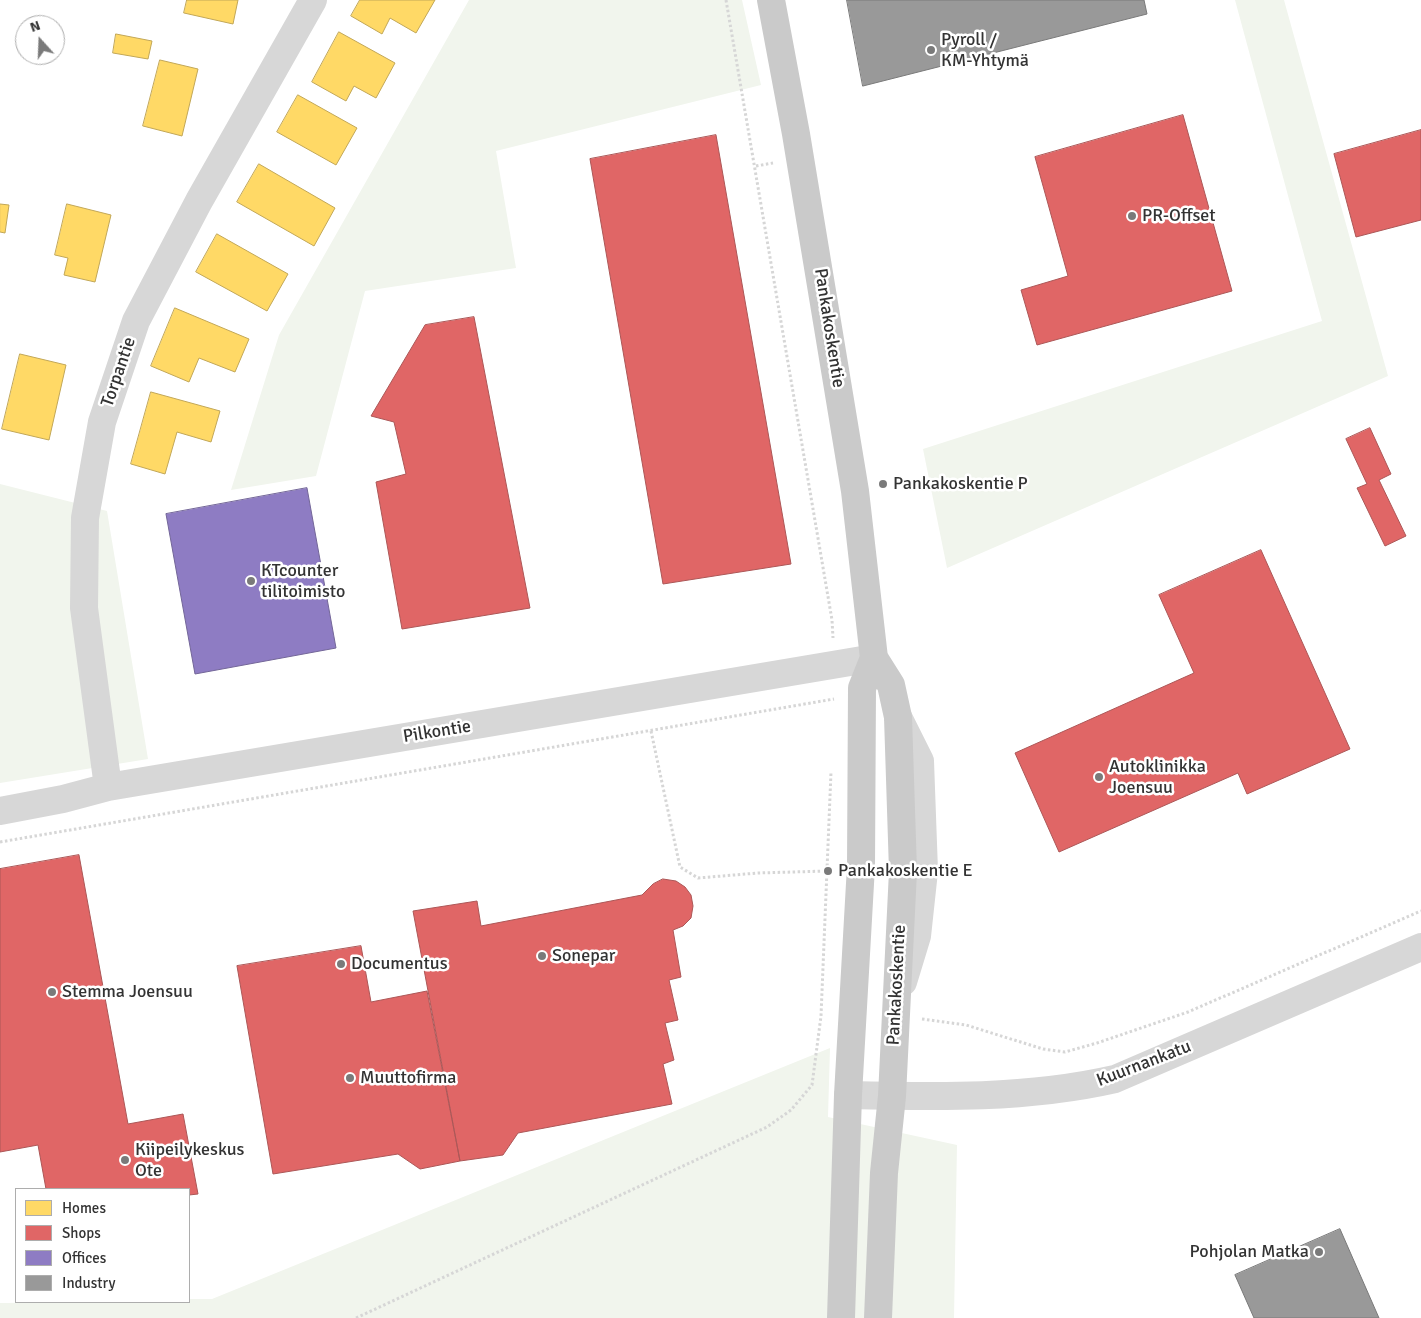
<!DOCTYPE html>
<meta charset="utf-8">
<style>
body{margin:0}
#map{position:relative;width:1421px;height:1318px;overflow:hidden;background:#fff;font-family:Signika,sans-serif}
canvas{display:block}
.legend{position:absolute;left:15px;top:1188px;width:175px;height:115px;box-sizing:border-box;background:#fff;border:1px solid #adadad;margin:0;padding:6px 9px;list-style:none;font-size:15px;color:#333}
.legend li{display:flex;align-items:center;gap:10px;height:25px}
.legend b{width:25px;border:1px solid #adadad}
.north{position:absolute;left:15px;top:15px;width:50px;height:50px;box-sizing:border-box;background:#fff;border:1px solid #adadad;border-radius:50%;rotate:340deg;font-size:14px;font-weight:700;line-height:20px;text-align:center;color:#333}
.north::after{content:'';display:block;margin:auto;width:18px;height:22px;background:#7a7a7a;clip-path:polygon(50% 0,100% 100%,50% 72%,0 100%)}
</style>
<div id="map">
<canvas width="1421" height="1318"></canvas>
<ul class="legend">
<li><b style="height:14px;background:#ffd966"></b>Homes</li>
<li><b style="height:14px;background:#e06666"></b>Shops</li>
<li><b style="height:14px;background:#8e7cc3"></b>Offices</li>
<li><b style="height:14px;background:#999"></b>Industry</li>
</ul>
<div class="north">N</div>
</div>
<script>
const g = document.querySelector('canvas').getContext('2d');
g.lineJoin = 'round';
function paint(path, color) { g.fillStyle = color; g.fill(path, 'evenodd'); }
function trace(path, color, width, dash) { g.strokeStyle = color; g.lineWidth = width; g.lineCap = dash ? 'butt' : 'round'; g.setLineDash(dash || []); g.stroke(path); }
function write(font, color, halo, rows, align = 'center') {
  g.font = font + ' Signika,sans-serif'; g.lineWidth = 5; g.setLineDash([]); g.textBaseline = 'middle'; g.strokeStyle = halo; g.fillStyle = color; for (const [text, x, y, turn = 0] of rows) {
    g.save(); g.translate(x, y); g.rotate((+turn || 0) * Math.PI / 180); g.textAlign = isNaN(turn) ? turn : align; if (halo) g.strokeText(text, 0, 0); g.fillText(text, 0, 0); g.restore();
  }
}
const green = new Path2D(`
 M 469,0 L 742,0 L 761,85 L 496,151 L 516,268 L 365,291 L 316,476 L 231,490 L 279,335 Z
 M 1235,0 L 1284,0 L 1388,376 L 947,568 L 923,449 L 1322,321 Z
 M 0,484 L 107,511 L 148,759 L 0,783 Z
 M 830,1048 L 828,1117 L 957,1145 L 954,1318 L 0,1318 L 0,1303 L 189,1302 L 189,1299 L 212,1299 Z`);
const homes = new Path2D(`
 M 187,0 L 238,0 L 233,24 L 184,13 Z
 M 360,0 L 435,0 L 416,33 L 390,18 L 382,34 L 351,16 Z
 M 339,32 L 395,63 L 376,98 L 354,86 L 346,101 L 312,82 Z
 M 116,34 L 152,41 L 148,59 L 113,53 Z
 M 160,60 L 198,69 L 182,136 L 143,126 Z
 M 298,95 L 357,128 L 336,165 L 277,132 Z
 M 259,164 L 335,208 L 314,246 L 237,202 Z
 M 0,204 L 9,205 L 5,233 L 0,232 Z
 M 67,204 L 111,215 L 95,282 L 64,275 L 68,258 L 55,255 Z
 M 217,234 L 288,274 L 267,311 L 196,272 Z
 M 175,308 L 249,339 L 235,372 L 199,358 L 189,382 L 151,366 Z
 M 20,354 L 66,365 L 49,440 L 2,429 Z
 M 151,392 L 220,411 L 211,442 L 177,432 L 165,474 L 131,464 Z`);
const shops = new Path2D(`
 M 1183,115 L 1232,291 L 1037,345 L 1021,290 L 1068,276 L 1035,157 Z
 M 1421,130 L 1421,220 L 1356,237 L 1334,154 Z
 M 716,135 L 791,564 L 663,584 L 590,159 Z
 M 474,317 L 530,608 L 402,629 L 376,482 L 406,474 L 394,422 L 371,416 L 425,325 Z
 M 1370,428 L 1391,474 L 1379,480 L 1406,536 L 1385,546 L 1357,488 L 1367,484 L 1346,439 Z
 M 1261,550 L 1350,749 L 1247,794 L 1238,773 L 1059,852 L 1015,753 L 1194,673 L 1159,595 Z
 M 79,855 L 128,1124 L 183,1114 L 198,1194 L 189,1195 L 189,1189 L 46,1189 L 38,1145 L 0,1152 L 0,869 Z
 M 663,879 L 676,881 L 685,887 L 691,895 L 693,906 L 691,918 L 683,926 L 673,930 L 681,977 L 669,980 L 678,1020 L 665,1023 L 674,1060 L 663,1064 L 672,1104 L 518,1133 L 503,1155 L 460,1161 L 413,911 L 477,901 L 481,926 L 642,895 L 653,884 Z
 M 361,946 L 371,1002 L 427,991 L 460,1161 L 420,1169 L 398,1154 L 273,1174 L 237,966 Z`);
const offices = new Path2D(`
 M 307,488 L 336,648 L 195,674 L 166,514 Z`);
const industry = new Path2D(`
 M 847,0 L 1144,0 L 1147,14 L 863,86 Z
 M 1340,1229 L 1379,1318 L 1254,1318 L 1235,1275 Z`);
const path = new Path2D(`
 M 726,0 L 832,620 L 833,638
 M 756,166 L 773,163
 M 651,731 L 680,867 L 698,878 L 758,873 L 828,871
 M 0,842 L 834,699
 M 922,1019 L 966,1025 L 1043,1049 L 1065,1052 L 1097,1043 L 1188,1012 L 1421,911
 M 356,1318 L 767,1127 L 791,1110 L 812,1085 L 821,1016 L 831,772`);
const minor = new Path2D(`
 M 898,717 L 920,761 L 924,871 L 917,936 L 903,982
 M 108,787 L 84,608 L 85,518 L 102,422 L 136,321 L 199,201 L 313,0
 M 0,811 L 63,799 L 108,787 L 874,658
 M 848,1095 C 938,1097 1027,1099 1115,1079 L 1421,947`);
const major = new Path2D(`
 M 771,0 L 796,134 L 855,491 L 874,658 L 891,685 L 898,717 L 903,871 L 892,1096 L 884,1173 L 878,1318
 M 841,1318 L 848,1095 L 861,866 L 862,688 L 874,658`);
const markers = [
 [931,50,5,"#7a7a7a"],
 [1132,216,5,"#7a7a7a"],
 [883,484,5,"#7a7a7a"],
 [251,581,5,"#7a7a7a"],
 [1099,777,5,"#7a7a7a"],
 [828,871,5,"#7a7a7a"],
 [542,956,5,"#7a7a7a"],
 [341,964,5,"#7a7a7a"],
 [52,992,5,"#7a7a7a"],
 [350,1078,5,"#7a7a7a"],
 [125,1160,5,"#7a7a7a"],
 [1319,1252,5,"#7a7a7a"]
];
const poiNames = [
 ["Pyroll /",941,40],
 ["KM-Yhtymä",941,61],
 ["PR-Offset",1142,216],
 ["Pankakoskentie P",893,484],
 ["KTcounter",261,571],
 ["tilitoimisto",261,592],
 ["Autoklinikka",1109,767],
 ["Joensuu",1109,788],
 ["Pankakoskentie E",838,871],
 ["Sonepar",552,956],
 ["Documentus",351,964],
 ["Stemma Joensuu",62,992],
 ["Muuttofirma",360,1078],
 ["Kiipeilykeskus",135,1150],
 ["Ote",135,1171],
 ["Pohjolan Matka",1309,1252,"right"]
];
const streetNames = [
 ["Pankakoskentie",829,328,81],
 ["Torpantie",119,372,-71],
 ["Pilkontie",437,732,-9],
 ["Pankakoskentie",897,985,-87],
 ["Kuurnankatu",1144,1064,-21]
];
paint(green, '#f1f5ed');
paint(homes, '#ffd966');
trace(homes, '#c2a757', 1);
paint(shops, '#e06666');
trace(shops, '#ac5757', 1);
paint(offices, '#8e7cc3');
trace(offices, '#736698', 1);
paint(industry, '#999');
trace(industry, '#7a7a7a', 1);
trace(path, '#d6d6d6', 3, [2.5, 2.5]);
trace(minor, '#d7d7d7', 28);
trace(major, '#cacaca', 28);
for (const [x, y, r, color] of markers) { const dot = new Path2D(); dot.arc(x, y, r, 0, 2 * Math.PI); g.fillStyle = color; g.fill(dot); trace(dot, '#fff', 2); }
write('18px', '#333', '#fff', poiNames, 'left');
write('18px', '#333', '#fff', streetNames);
</script>
